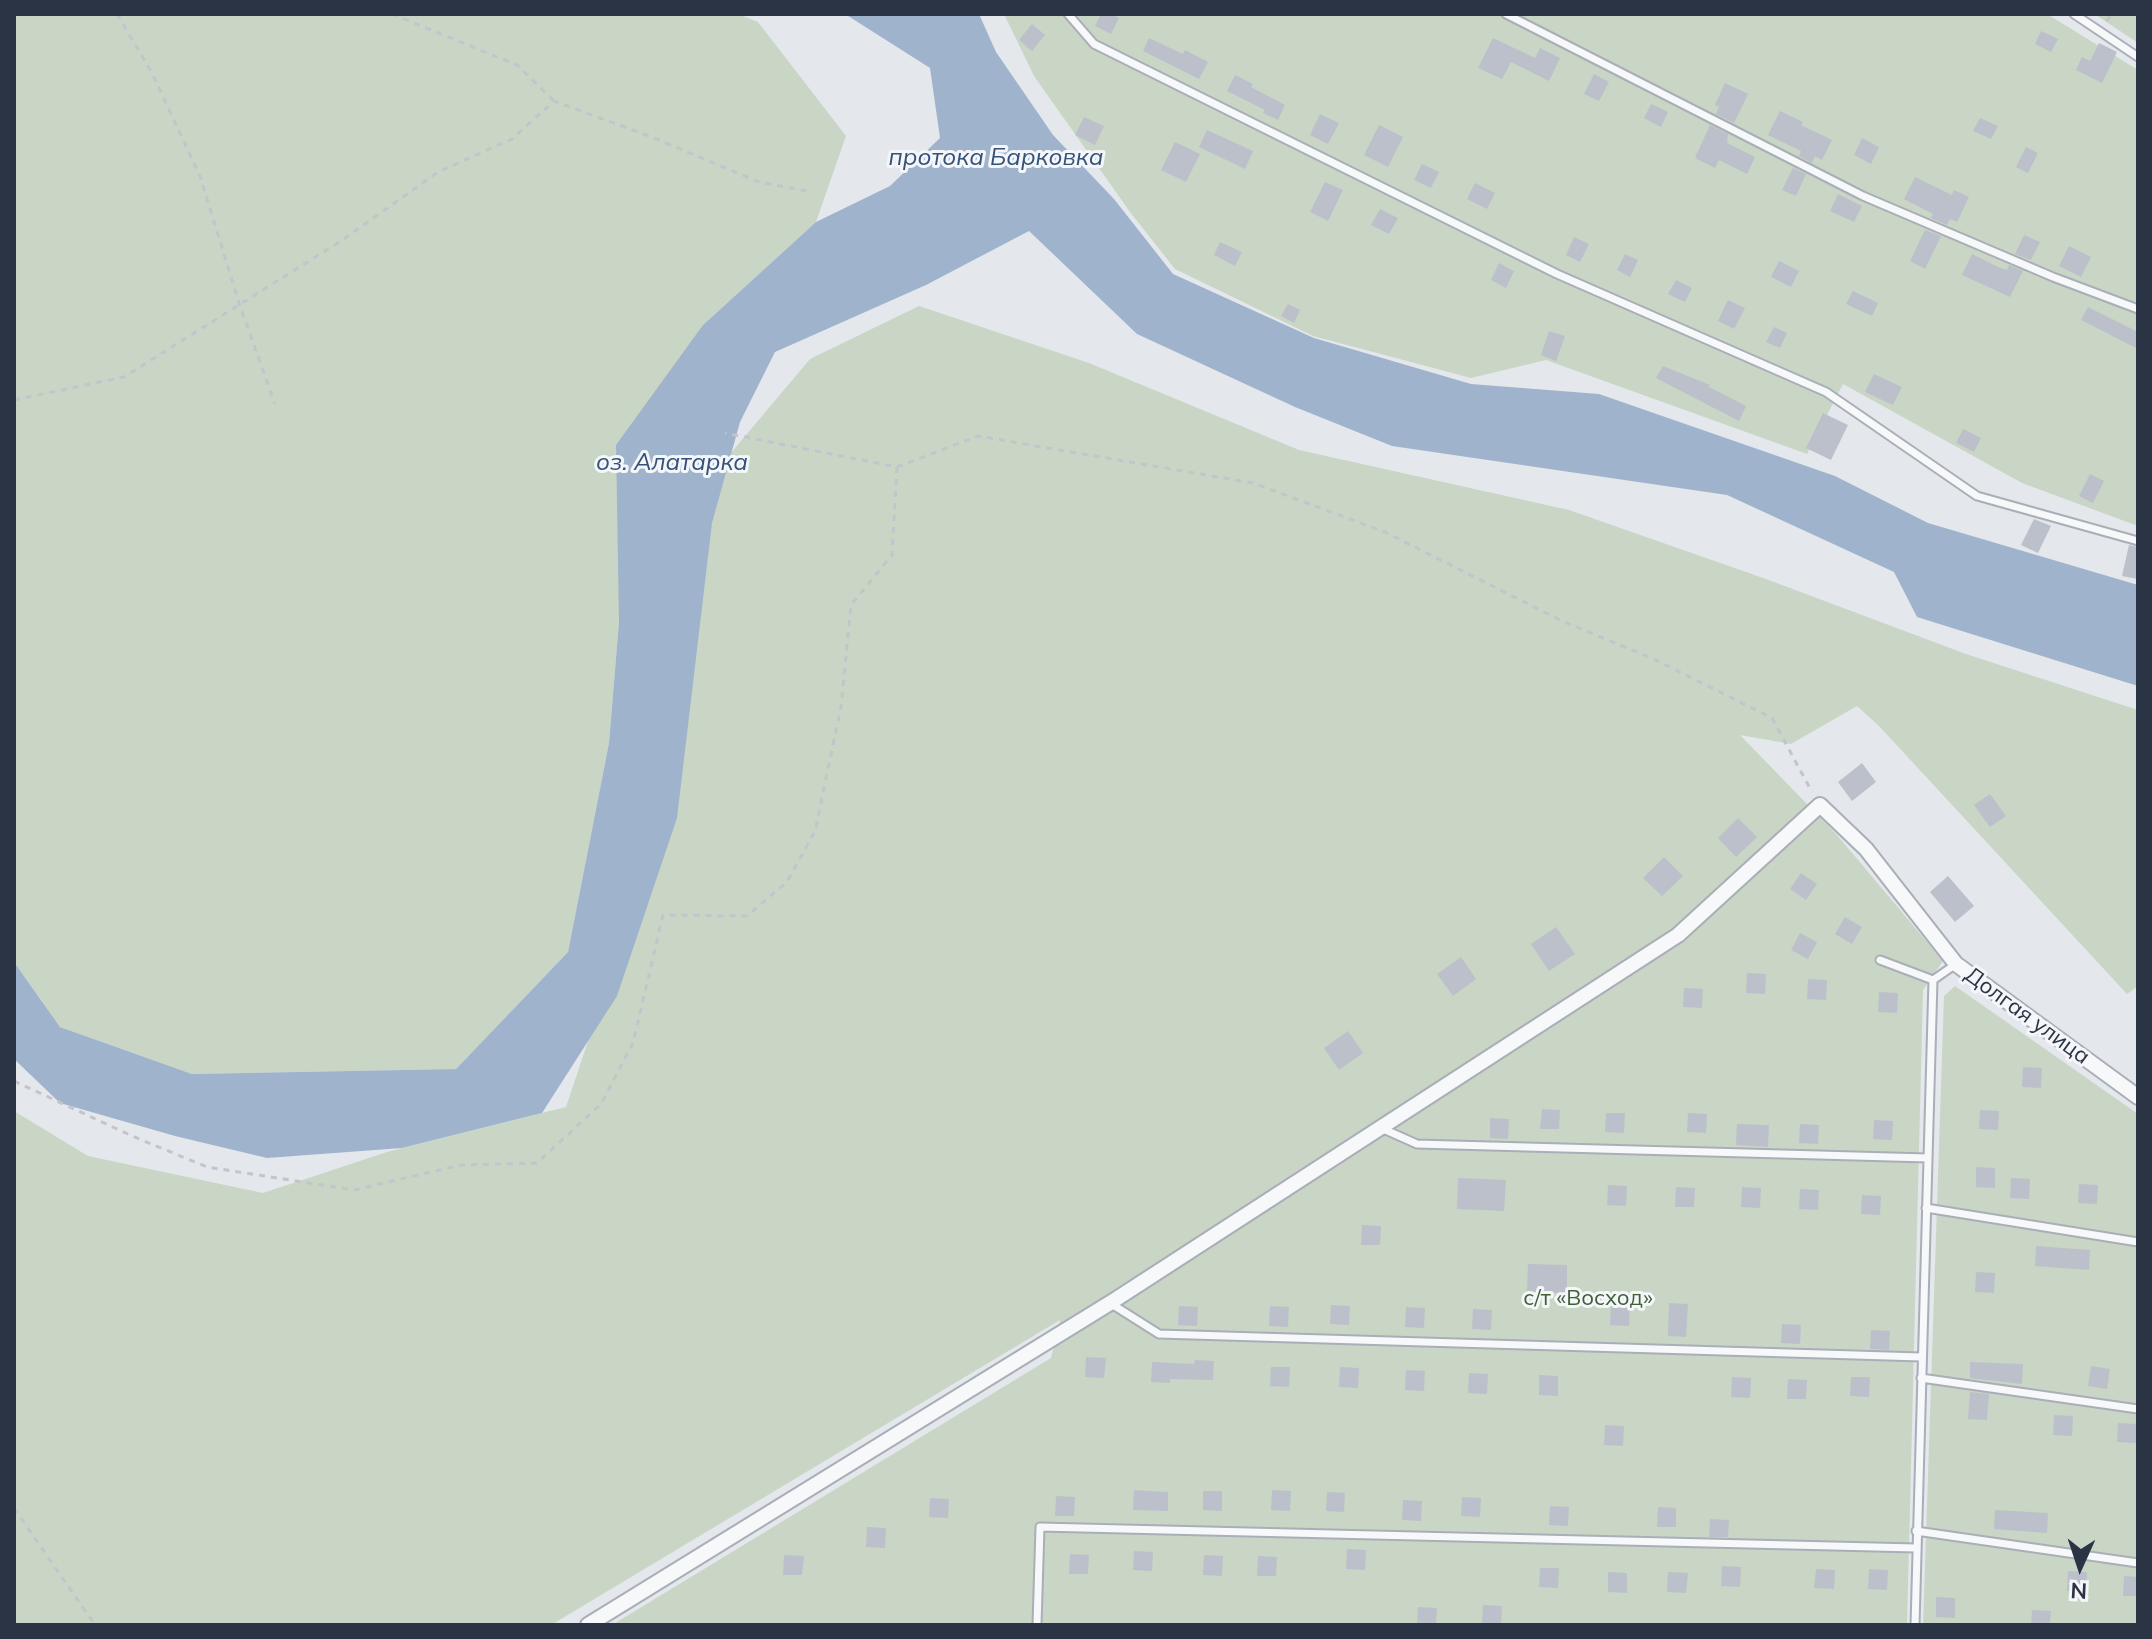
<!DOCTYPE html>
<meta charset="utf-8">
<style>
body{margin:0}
#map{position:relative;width:2152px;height:1639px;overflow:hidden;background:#e4e7ec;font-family:Mulish,sans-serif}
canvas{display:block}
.frame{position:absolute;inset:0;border:16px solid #2b3445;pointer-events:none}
.north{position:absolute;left:2040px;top:1527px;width:80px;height:80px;-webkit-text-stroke:6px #f4f6f9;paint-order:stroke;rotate:183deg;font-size:22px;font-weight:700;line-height:32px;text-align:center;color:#2b3445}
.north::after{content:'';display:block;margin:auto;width:28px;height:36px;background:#2b3445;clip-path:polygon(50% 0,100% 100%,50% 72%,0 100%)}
</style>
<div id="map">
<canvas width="2152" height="1639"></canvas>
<div class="frame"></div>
<div class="north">N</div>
</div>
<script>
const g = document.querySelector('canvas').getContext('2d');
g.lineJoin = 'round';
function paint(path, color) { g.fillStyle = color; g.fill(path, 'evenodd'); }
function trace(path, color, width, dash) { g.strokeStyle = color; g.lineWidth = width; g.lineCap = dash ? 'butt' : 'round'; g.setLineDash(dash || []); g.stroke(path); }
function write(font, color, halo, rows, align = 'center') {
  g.font = font + ' Mulish,sans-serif'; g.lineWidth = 6; g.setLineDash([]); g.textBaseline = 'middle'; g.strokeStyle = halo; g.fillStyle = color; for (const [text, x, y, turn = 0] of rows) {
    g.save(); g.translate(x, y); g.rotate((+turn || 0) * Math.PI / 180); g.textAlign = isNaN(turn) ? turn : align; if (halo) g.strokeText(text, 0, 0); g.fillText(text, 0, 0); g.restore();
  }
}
const green = new Path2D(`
 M 14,14 L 738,14 L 758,22 L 846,136 L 816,222 L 703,325 L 620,611 L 609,743 L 568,952 L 456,1069 L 192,1074 L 60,1027 L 14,962 Z
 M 1004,14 L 2047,14 L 2138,70 L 2138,526 L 2022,483 L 1843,384 L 1807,454 L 1546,360 L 1471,378 L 1313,336 L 1175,269 L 1130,212 L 1034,76 Z
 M 2094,14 L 2138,14 L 2138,43 L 2096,15 Z
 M 919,306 L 1089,363 L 1299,450 L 1569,510 L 1766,579 L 1966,654 L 2138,710 L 2138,986 L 2127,994 L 1879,726 L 1857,706 L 1791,744 L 1740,735 L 1837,835 L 1943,961 L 1923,990 L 1907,1625 L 612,1625 L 1051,1358 L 1060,1320 L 551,1625 L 14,1625 L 14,1111 L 88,1156 L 263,1193 L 387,1152 L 566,1107 L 630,916 L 709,479 L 810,359 Z
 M 1955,986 L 2138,1114 L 2138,1625 L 1923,1625 L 1944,996 Z`);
const water = new Path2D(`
 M 845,14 L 979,14 L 996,52 L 1053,135 L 1114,199 L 1173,274 L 1314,338 L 1471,384 L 1599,394 L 1835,476 L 1928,523 L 2138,585 L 2138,686 L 1917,617 L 1894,572 L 1727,495 L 1392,446 L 1295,407 L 1137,334 L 1029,231 L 926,285 L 775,352 L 740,422 L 712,523 L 677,818 L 617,996 L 542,1113 L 402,1148 L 267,1158 L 175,1136 L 60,1103 L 14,1059 L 14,962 L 60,1027 L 192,1074 L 456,1069 L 568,952 L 609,743 L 619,622 L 616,445 L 703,325 L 816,222 L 890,186 L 940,138 L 930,68 Z`);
const building = new Path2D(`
 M 1101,14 L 1111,14 L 1119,18 L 1111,34 L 1095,26 Z
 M 1032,24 L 1045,35 L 1032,51 L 1019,40 Z
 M 2041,31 L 2058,39 L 2051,52 L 2035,44 Z
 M 1149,38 L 1183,54 L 1185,50 L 1208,62 L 1199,79 L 1143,51 Z
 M 1493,38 L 1535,58 L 1540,48 L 1560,58 L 1549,81 L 1511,62 L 1502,79 L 1478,68 Z
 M 2099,43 L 2117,52 L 2102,83 L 2076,70 L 2082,57 L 2090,61 Z
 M 1594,74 L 1609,82 L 1599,101 L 1584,94 Z
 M 1235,75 L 1253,84 L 1251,87 L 1285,105 L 1278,120 L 1263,113 L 1265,110 L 1227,91 Z
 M 1725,83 L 1748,94 L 1734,123 L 1716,114 L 1719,107 L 1715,105 Z
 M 1651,104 L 1668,112 L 1661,127 L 1644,118 Z
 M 1780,111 L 1803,122 L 1801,125 L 1832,140 L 1822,160 L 1815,156 L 1812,163 L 1799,156 L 1801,151 L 1768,135 Z
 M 1320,114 L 1339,123 L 1328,144 L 1310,135 Z
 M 1084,117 L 1104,126 L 1095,145 L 1075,135 Z
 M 1980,118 L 1998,126 L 1991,139 L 1973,131 Z
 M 1379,125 L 1403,137 L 1388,167 L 1364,155 Z
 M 1710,125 L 1728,134 L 1727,143 L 1755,157 L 1747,174 L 1719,160 L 1715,168 L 1695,158 Z
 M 1207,130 L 1253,151 L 1245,169 L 1199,147 Z
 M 1862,138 L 1879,147 L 1871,164 L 1854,155 Z
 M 1175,142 L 1200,154 L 1186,182 L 1161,170 Z
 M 2026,147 L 2038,153 L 2028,173 L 2016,167 Z
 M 1422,164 L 1439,172 L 1431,188 L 1414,180 Z
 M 1793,168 L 1806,174 L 1796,196 L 1782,190 Z
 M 1915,177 L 1952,195 L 1954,190 L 1969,197 L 1957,222 L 1950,219 L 1947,225 L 1931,218 L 1933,214 L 1904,199 Z
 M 1325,182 L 1343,190 L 1328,221 L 1310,212 Z
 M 1475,183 L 1495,193 L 1487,209 L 1467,199 Z
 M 1838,194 L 1862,206 L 1854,222 L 1830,211 Z
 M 1380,209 L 1398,218 L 1389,234 L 1371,225 Z
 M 1925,230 L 1941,236 L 1925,269 L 1910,261 Z
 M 2024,235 L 2040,242 L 2031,260 L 2015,254 Z
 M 1574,237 L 1589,244 L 1580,262 L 1566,255 Z
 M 1220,242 L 1242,252 L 1235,266 L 1214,255 Z
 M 2069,246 L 2091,257 L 2081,277 L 2059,266 Z
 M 1625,254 L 1638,260 L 1630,277 L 1617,270 Z
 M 1972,254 L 2000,268 L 2007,270 L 2009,265 L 2023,271 L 2010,297 L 1962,275 Z
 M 1779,261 L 1799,271 L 1791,287 L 1771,277 Z
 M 1499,263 L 1514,271 L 1506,288 L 1491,280 Z
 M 1676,280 L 1692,288 L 1685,302 L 1668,294 Z
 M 1853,291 L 1878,303 L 1872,316 L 1846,304 Z
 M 1728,300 L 1745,308 L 1734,329 L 1718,321 Z
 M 1288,304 L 1300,310 L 1294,323 L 1281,316 Z
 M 2088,307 L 2138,332 L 2138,349 L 2081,320 Z
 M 1774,327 L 1787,333 L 1780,348 L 1766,342 Z
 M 1549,331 L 1565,336 L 1556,361 L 1541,355 Z
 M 1663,366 L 1710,385 L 1709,387 L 1746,406 L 1739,421 L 1656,378 Z
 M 1874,374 L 1902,387 L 1893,405 L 1865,392 Z
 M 1823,413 L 1848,425 L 1831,460 L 1806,448 Z
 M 1963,429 L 1981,438 L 1974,452 L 1956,443 Z
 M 2090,474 L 2104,481 L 2093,503 L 2079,496 Z
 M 2034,519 L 2051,526 L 2038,553 L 2021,545 Z
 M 2129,545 L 2138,547 L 2138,579 L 2122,576 Z
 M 1862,763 L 1876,782 L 1852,801 L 1838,782 Z
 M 1990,794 L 2006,816 L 1990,827 L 1974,805 Z
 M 1738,818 L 1757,837 L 1736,857 L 1718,838 Z
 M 1664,857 L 1683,876 L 1662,896 L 1643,878 Z
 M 1801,873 L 1817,884 L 1806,900 L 1790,889 Z
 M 1948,876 L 1974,906 L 1955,922 L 1930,892 Z
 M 1845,917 L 1862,927 L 1852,944 L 1835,934 Z
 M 1556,927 L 1575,954 L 1549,971 L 1531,944 Z
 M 1800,933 L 1817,942 L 1808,959 L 1791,950 Z
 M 1461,957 L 1476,979 L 1453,996 L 1437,974 Z
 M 1747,973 L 1766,974 L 1765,994 L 1746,993 Z
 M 1808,979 L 1827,980 L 1826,1000 L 1807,999 Z
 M 1684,988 L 1703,989 L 1702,1008 L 1683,1007 Z
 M 1879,992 L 1898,993 L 1897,1013 L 1878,1012 Z
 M 1348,1031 L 1363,1053 L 1339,1070 L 1324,1048 Z
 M 2023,1067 L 2042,1068 L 2041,1088 L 2022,1087 Z
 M 1542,1109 L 1560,1110 L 1559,1129 L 1540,1129 Z
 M 1980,1110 L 1999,1111 L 1998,1130 L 1979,1129 Z
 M 1606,1113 L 1625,1113 L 1624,1133 L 1605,1132 Z
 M 1688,1113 L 1707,1114 L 1706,1133 L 1687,1132 Z
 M 1490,1118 L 1509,1119 L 1508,1139 L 1490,1138 Z
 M 1874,1120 L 1893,1121 L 1892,1140 L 1873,1139 Z
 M 1737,1124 L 1769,1125 L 1768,1147 L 1736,1145 Z
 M 1800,1124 L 1819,1125 L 1818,1144 L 1799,1143 Z
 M 1976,1167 L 1995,1168 L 1995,1188 L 1976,1187 Z
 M 1458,1178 L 1506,1180 L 1504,1211 L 1457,1209 Z
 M 2011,1178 L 2030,1179 L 2029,1199 L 2010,1198 Z
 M 2079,1184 L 2098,1185 L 2097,1204 L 2078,1203 Z
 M 1608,1185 L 1627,1186 L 1626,1206 L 1607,1205 Z
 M 1676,1187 L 1695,1188 L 1694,1207 L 1675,1207 Z
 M 1742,1187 L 1761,1188 L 1760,1208 L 1741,1207 Z
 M 1800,1189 L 1819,1190 L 1818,1210 L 1799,1209 Z
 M 1862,1195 L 1881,1196 L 1880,1215 L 1861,1214 Z
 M 1362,1225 L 1381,1226 L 1380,1245 L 1361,1245 Z
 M 2036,1246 L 2090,1250 L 2089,1270 L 2035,1266 Z
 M 1528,1264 L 1567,1265 L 1567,1293 L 1527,1292 Z
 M 1976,1272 L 1995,1273 L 1994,1293 L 1975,1292 Z
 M 1669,1303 L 1688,1304 L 1686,1337 L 1668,1336 Z
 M 1331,1305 L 1350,1306 L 1349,1325 L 1330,1324 Z
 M 1611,1305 L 1630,1306 L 1629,1326 L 1610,1325 Z
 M 1179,1306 L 1198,1307 L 1197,1326 L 1178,1325 Z
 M 1270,1306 L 1289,1307 L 1288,1327 L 1269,1326 Z
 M 1406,1307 L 1425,1308 L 1424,1328 L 1405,1327 Z
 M 1473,1309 L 1492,1310 L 1491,1330 L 1472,1329 Z
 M 1782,1324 L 1801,1325 L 1800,1344 L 1781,1343 Z
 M 1871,1330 L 1890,1331 L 1889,1350 L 1870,1349 Z
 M 1086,1357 L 1106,1358 L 1104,1378 L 1085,1377 Z
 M 1195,1360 L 1214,1361 L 1213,1380 L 1170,1379 L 1170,1383 L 1151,1382 L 1152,1362 L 1194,1364 Z
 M 1970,1362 L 2023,1364 L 2022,1384 L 1970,1378 Z
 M 2091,1366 L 2110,1369 L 2107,1389 L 2088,1386 Z
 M 1271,1367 L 1290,1367 L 1289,1387 L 1270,1386 Z
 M 1340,1367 L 1359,1368 L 1358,1388 L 1339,1387 Z
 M 1406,1370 L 1425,1371 L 1424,1391 L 1405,1390 Z
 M 1469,1373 L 1488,1374 L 1487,1394 L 1468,1393 Z
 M 1539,1375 L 1558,1376 L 1558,1396 L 1539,1395 Z
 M 1732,1377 L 1751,1378 L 1750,1398 L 1731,1397 Z
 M 1851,1377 L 1870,1377 L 1869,1397 L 1850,1396 Z
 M 1788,1379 L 1807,1380 L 1806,1399 L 1787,1399 Z
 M 1970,1392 L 1989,1394 L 1987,1420 L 1968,1419 Z
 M 2054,1415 L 2073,1416 L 2072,1436 L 2053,1435 Z
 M 2118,1423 L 2137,1424 L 2136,1443 L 2117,1442 Z
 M 1605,1425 L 1624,1426 L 1623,1446 L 1604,1445 Z
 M 1134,1490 L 1168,1492 L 1168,1511 L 1133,1510 Z
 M 1272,1490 L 1291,1491 L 1290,1511 L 1271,1510 Z
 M 1203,1491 L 1222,1491 L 1222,1511 L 1203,1510 Z
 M 1327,1492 L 1345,1493 L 1344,1512 L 1326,1511 Z
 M 1056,1496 L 1075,1497 L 1074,1516 L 1055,1516 Z
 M 1462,1497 L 1481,1498 L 1480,1517 L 1461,1516 Z
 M 930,1498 L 949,1499 L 948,1518 L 929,1517 Z
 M 1403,1500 L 1422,1501 L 1421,1521 L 1402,1520 Z
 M 1550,1506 L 1569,1507 L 1568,1526 L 1549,1525 Z
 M 1658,1507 L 1676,1508 L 1676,1527 L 1657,1527 Z
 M 1995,1510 L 2048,1513 L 2047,1533 L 1994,1529 Z
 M 1710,1519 L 1729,1520 L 1728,1537 L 1709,1537 Z
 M 867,1527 L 886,1528 L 885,1548 L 866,1547 Z
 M 1347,1549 L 1366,1550 L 1365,1570 L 1346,1569 Z
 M 1134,1551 L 1153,1552 L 1152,1571 L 1133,1570 Z
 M 1070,1554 L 1089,1555 L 1088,1574 L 1069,1574 Z
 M 784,1555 L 804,1556 L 802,1575 L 783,1575 Z
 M 1204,1555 L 1223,1556 L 1222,1576 L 1203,1575 Z
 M 1258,1556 L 1277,1557 L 1276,1576 L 1257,1576 Z
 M 1722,1566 L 1741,1567 L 1740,1587 L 1721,1586 Z
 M 1540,1568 L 1559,1568 L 1558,1588 L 1539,1587 Z
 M 1816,1569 L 1835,1570 L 1834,1589 L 1814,1588 Z
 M 1869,1569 L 1888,1570 L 1887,1590 L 1868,1589 Z
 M 2068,1571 L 2087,1572 L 2086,1592 L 2067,1591 Z
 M 1608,1572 L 1627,1573 L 1627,1593 L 1608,1592 Z
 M 1668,1572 L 1688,1573 L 1686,1593 L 1667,1592 Z
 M 2124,1576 L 2138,1577 L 2138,1596 L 2123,1596 Z
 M 1936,1597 L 1955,1598 L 1955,1618 L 1936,1617 Z
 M 1483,1605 L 1502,1606 L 1501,1625 L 1482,1625 Z
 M 1418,1607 L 1437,1608 L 1436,1625 L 1417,1625 Z
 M 2032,1610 L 2051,1611 L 2050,1625 L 2031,1625 Z`);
const path = new Path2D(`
 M 117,14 L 152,73 L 200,176 L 239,303 L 275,404
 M 392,14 L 517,65 L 554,101
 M 2106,21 L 2113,14
 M 14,400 L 124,377 L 341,241 L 438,172 L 512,139 L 554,101 L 649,136 L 759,182 L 813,192
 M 897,467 L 978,436 L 1253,483 L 1385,532 L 1562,621 L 1656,660 L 1772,718 L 1812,792
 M 14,1081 L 132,1136 L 207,1167 L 354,1190 L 461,1165 L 537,1163 L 601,1104 L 633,1043 L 663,915 L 747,916 L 787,882 L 815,831 L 841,707 L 851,605 L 892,555 L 897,467 L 725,433
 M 14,1508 L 95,1625`);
const service = new Path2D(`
 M 1068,14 L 1094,44 L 1557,274 L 1826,392 L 1977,496 L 2138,541
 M 1506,14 L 1863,196 L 2053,277 L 2138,309
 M 2074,14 L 2138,57
 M 1880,960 L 1933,980
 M 1381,1128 L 1417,1144 L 1928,1158
 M 1926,1208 L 2138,1242
 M 1110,1303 L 1159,1334 L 1921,1357
 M 1921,1378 L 2138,1409
 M 1916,1531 L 2138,1563
 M 1037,1625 L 1040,1527 L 1916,1548
 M 1915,1625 L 1933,980 L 1956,964`);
const minor = new Path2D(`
 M 588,1625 L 1110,1303 L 1678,935 L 1820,805 L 1866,849 L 1956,964 L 2138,1097`);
const streetNames = [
 ["Долгая улица",2027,1016,36]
];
const parkNames = [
 ["с/т «Восход»",1588,1298]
];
const waterNames = [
 ["протока Барковка",996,158],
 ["оз. Алатарка",672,463]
];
paint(green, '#c9d6c5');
paint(water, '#9fb4cc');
paint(building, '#bbc0ca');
trace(service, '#a9aeb7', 11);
trace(minor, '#a9aeb7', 18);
trace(path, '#c2c5cb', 3, [6, 6]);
trace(service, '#f7f8fa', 7);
trace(minor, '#f7f8fa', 14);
write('22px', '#2b3445', '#f4f6f9', streetNames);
write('22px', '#3f6138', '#f4f6f9', parkNames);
write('italic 24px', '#34527a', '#f4f6f9', waterNames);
</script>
